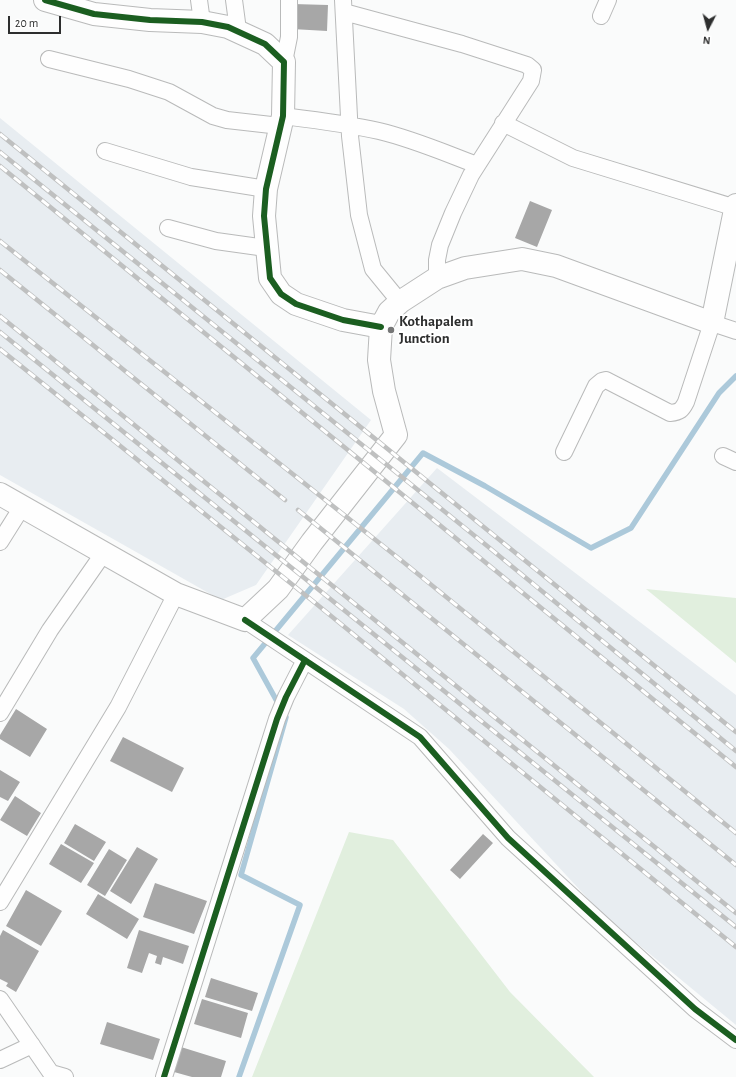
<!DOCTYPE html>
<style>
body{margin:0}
#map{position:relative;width:736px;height:1077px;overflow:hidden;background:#fafbfb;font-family:"Alegreya Sans",sans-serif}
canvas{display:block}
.north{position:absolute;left:688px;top:8px;width:40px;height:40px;-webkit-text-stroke:3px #fff;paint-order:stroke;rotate:186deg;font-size:11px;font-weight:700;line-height:16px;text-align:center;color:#2d2e2e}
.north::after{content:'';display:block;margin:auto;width:14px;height:18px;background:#2d2e2e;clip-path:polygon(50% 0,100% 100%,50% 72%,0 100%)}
.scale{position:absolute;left:8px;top:16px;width:53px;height:18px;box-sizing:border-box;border:2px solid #2d2e2e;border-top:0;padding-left:5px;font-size:12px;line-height:14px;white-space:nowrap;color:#2d2e2e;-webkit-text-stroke:3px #fff;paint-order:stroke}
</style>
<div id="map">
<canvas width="736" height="1077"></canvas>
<div class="north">N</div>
<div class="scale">20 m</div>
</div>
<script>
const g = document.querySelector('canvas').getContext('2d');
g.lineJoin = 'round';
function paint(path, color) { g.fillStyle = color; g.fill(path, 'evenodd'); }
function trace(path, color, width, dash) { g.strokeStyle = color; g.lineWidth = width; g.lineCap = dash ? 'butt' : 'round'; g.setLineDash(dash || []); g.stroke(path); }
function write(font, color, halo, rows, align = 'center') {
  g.font = font + ' "Alegreya Sans",sans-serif'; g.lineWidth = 4; g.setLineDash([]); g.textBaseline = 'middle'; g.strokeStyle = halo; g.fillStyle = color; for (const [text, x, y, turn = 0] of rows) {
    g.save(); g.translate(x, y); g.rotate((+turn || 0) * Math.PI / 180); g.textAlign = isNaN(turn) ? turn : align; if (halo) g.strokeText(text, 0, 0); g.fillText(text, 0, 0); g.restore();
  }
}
const built = new Path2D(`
 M 0,118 L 371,420 L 256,585 L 221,600 L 0,475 Z
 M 437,468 L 736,695 L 736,1025 L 605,917 L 449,749 L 404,709 L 288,635 Z`);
const green = new Path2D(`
 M 646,589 L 736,598 L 736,663 Z
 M 349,832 L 393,840 L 510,992 L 594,1077 L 252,1077 Z`);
const stream = new Path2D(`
 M 279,705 L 253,658 L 423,453 L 485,486 L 591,548 L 631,528 L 719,393 L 736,376
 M 239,1077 L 300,905 L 241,875 L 286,717 L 284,714`);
const building = new Path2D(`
 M 293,4 L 328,5 L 327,31 L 292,29 Z
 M 530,201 L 552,210 L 537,247 L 515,238 Z
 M 16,709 L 47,729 L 30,757 L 0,739 L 0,735 Z
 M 123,737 L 184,768 L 172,792 L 110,761 Z
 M 0,770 L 20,782 L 8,801 L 0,797 Z
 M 15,796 L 41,813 L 27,836 L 0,820 Z
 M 75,824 L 106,842 L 94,861 L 64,843 Z
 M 483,834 L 493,843 L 460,879 L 450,870 Z
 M 61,844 L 94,863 L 81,883 L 49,864 Z
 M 137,847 L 158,859 L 131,904 L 110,891 Z
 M 109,849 L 127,860 L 105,896 L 87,885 Z
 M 155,883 L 207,901 L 194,934 L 143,917 Z
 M 26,890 L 62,911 L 41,946 L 6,926 Z
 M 98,894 L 139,919 L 127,939 L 86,914 Z
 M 3,930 L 39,951 L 16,992 L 6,986 L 8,983 L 0,979 L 0,936 Z
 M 139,930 L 189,946 L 183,964 L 163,957 L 161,965 L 155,963 L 157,956 L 149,953 L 142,973 L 127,968 Z
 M 211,978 L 258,993 L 252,1011 L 205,997 Z
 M 202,999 L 248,1013 L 241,1038 L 194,1024 Z
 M 107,1022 L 160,1039 L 153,1060 L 100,1044 Z
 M 181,1047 L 226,1061 L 221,1077 L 192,1077 L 174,1072 Z`);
const street = new Path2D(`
 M 199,0 L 202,22
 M 234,0 L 238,30
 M 343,0 L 350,136 L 359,215 L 373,269 L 400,302
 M 344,12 L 462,44 L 527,65 L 533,70 L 531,81 L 471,175 L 453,213 L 440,245 L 437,260 L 437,278
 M 601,16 L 608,0
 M 49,59 L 129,79 L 169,92 L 213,116 L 227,120 L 280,126
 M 284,62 L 289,37 L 289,0
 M 283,116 C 315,120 348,124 379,131 C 413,139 445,153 477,165
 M 503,123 L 573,158 L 736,208
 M 105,151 L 191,177 L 266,189
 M 168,228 L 216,241 L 266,248
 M 564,452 L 596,386 L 602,381 L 606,380 L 670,413 C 680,412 682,410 686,402 L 712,323 L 736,331
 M 723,456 L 736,462
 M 0,542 L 22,507
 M 245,620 L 420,737 L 508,838 L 695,1009 L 736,1040
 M 0,713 L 50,630 L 103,554
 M 0,902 L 118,707 L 176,594
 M 0,999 L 51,1073 L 65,1077
 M 0,1060 L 32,1045
 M 164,1077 L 277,719 L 286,697 L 305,660`);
const secondary = new Path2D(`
 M 45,0 L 94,14 L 150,20 L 202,22 L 228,27 L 265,44 L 284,62 L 283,116 L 266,189 L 264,216 L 270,278 L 281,294 L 296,304 L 343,320 L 381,327
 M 0,494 L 176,594 L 245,620 L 278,589 L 312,542 L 396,435 L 384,391 L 379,360 L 381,327 L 389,312 L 400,302 L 437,278 L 465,268 L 522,259 L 556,266 L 712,323 L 736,205`);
const rail = new Path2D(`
 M 0,134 L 736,732
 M 0,152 L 486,545 L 736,751
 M 0,166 L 736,767
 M 0,241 L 402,561 L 736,833
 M 0,270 L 285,500
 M 0,316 L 736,913
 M 0,332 L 736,927
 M 0,349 L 314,602 L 736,947
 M 298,510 L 736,865`);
const cycleway = new Path2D(`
 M 45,0 L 94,14 L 150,20 L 202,22 L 228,27 L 265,44 L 284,62 L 283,116 L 266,189 L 264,216 L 270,278 L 281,294 L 296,304 L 343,320 L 381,327
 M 245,620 L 420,737 L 508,838 L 695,1009 L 736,1040
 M 164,1077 L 277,719 L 286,697 L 305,660`);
const markers = [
 [391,330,4,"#757676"]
];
const poiNames = [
 ["Kothapalem",399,321],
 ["Junction",399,338]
];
paint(built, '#e8edf1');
paint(green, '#e1efde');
trace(stream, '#acc9da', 5.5);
paint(building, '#a7a7a7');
trace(street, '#b9baba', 18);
trace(secondary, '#b9baba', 24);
trace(street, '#fefefe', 16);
trace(secondary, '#fefefe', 22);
trace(rail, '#bfc0c0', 4.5);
trace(rail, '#fff', 3, [9]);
trace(cycleway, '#1b5e20', 6);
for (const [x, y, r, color] of markers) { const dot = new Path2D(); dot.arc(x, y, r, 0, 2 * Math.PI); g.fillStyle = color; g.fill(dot); trace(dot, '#fff', 1.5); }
write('bold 15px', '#2d2e2e', '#fff', poiNames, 'left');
</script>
